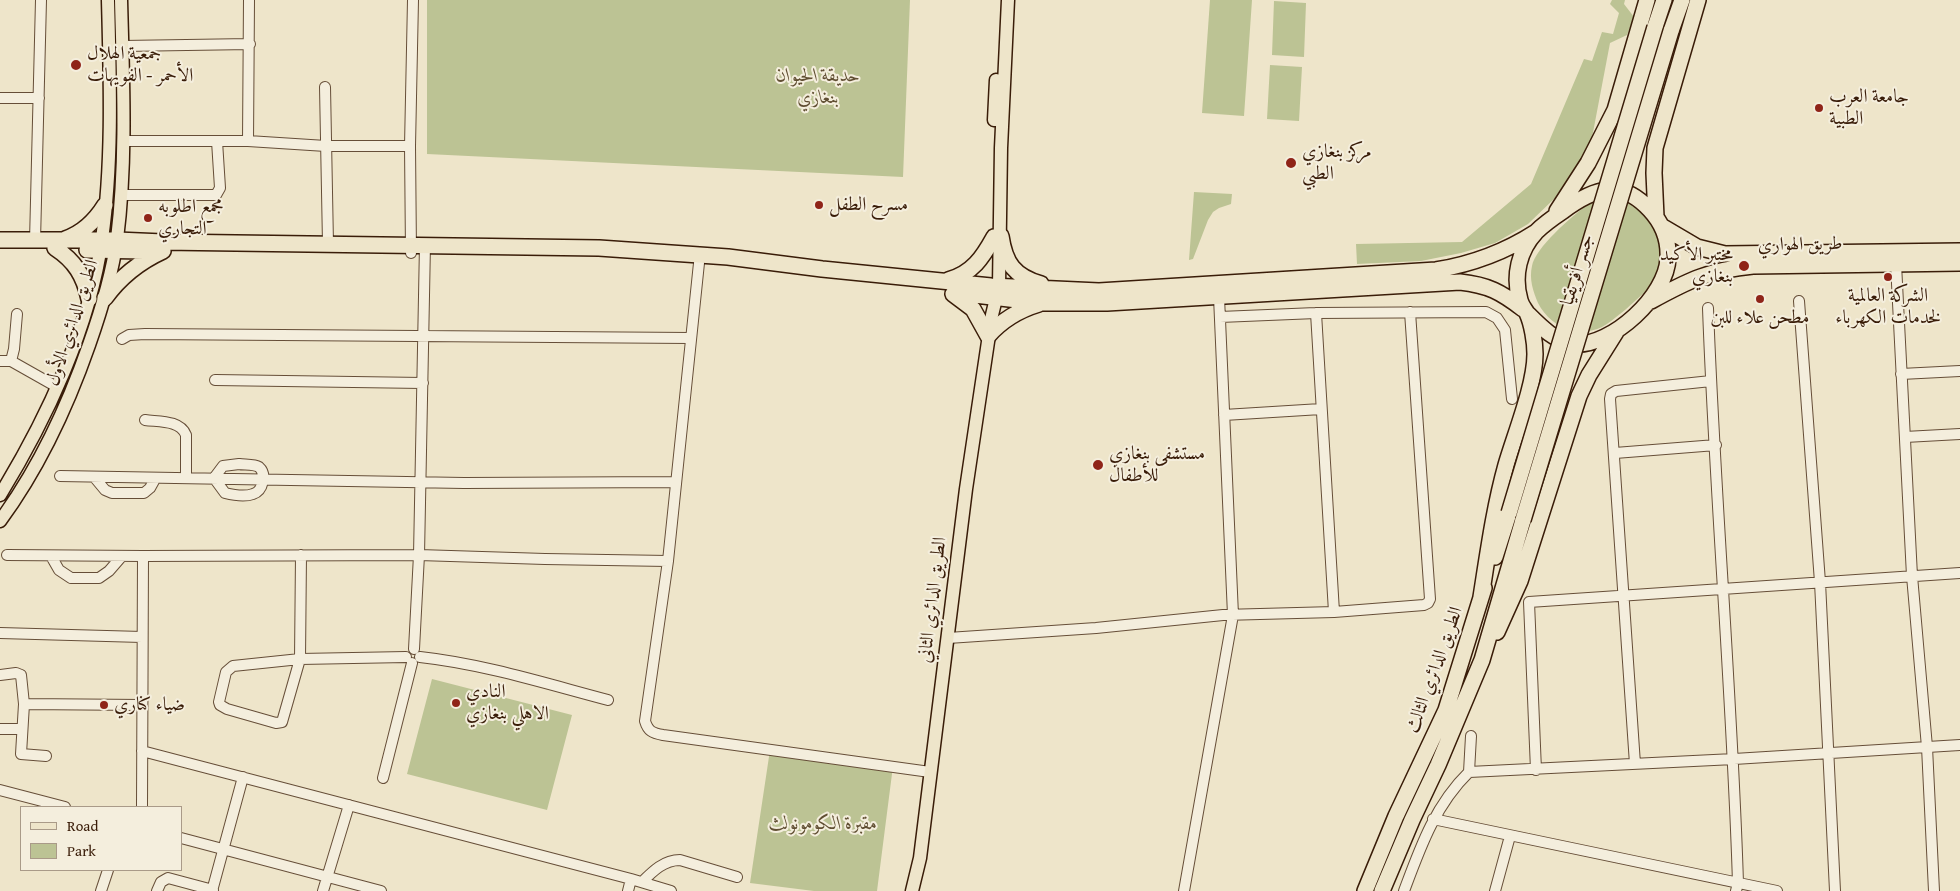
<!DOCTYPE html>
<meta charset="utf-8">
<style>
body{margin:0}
#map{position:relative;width:1960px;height:891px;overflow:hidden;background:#eee5ca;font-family:"Gentium Book Plus",serif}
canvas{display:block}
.legend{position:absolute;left:20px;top:806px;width:162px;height:65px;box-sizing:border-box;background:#f4eedd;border:1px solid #a99a88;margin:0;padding:6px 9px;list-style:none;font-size:15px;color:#391c08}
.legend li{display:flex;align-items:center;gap:10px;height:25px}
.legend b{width:25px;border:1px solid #a99a88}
</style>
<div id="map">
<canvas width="1960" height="891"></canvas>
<ul class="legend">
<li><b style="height:6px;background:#eee5ca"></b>Road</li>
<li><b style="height:14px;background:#bcc394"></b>Park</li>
</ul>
</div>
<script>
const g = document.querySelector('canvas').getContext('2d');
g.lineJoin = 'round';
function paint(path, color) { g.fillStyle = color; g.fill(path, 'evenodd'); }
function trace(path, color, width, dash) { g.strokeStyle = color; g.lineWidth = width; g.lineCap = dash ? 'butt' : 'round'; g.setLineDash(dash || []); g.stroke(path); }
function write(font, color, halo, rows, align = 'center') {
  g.font = font + ' "Gentium Book Plus",Amiri,serif'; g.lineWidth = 4; g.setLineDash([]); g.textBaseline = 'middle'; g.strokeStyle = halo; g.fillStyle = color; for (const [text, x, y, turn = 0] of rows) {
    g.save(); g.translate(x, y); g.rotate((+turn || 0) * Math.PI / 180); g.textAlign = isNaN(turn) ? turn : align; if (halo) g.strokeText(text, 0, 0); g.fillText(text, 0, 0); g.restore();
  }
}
const green = new Path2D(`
 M 427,0 L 910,0 L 903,177 L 427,154 Z
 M 1210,0 L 1252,0 L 1244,116 L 1202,113 Z
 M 1612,0 L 1625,0 L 1624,4 L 1634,17 L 1627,35 L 1610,43 L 1591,143 L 1555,198 L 1528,224 L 1495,243 L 1461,253 L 1421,261 L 1357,264 L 1356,244 L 1462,242 L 1531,184 L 1584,59 L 1592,61 L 1602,32 L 1613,34 L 1619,13 L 1610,4 Z
 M 1274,1 L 1306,3 L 1304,57 L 1272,55 Z
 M 1270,65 L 1302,67 L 1299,121 L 1267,119 Z
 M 1194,192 L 1232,194 L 1231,204 L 1219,208 L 1213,212 L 1208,220 L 1193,259 L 1189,260 Z
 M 1601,199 C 1613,199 1623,200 1634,206 C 1652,216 1666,244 1661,264 C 1659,272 1653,281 1648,288 C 1642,296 1612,322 1602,327 C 1594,331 1581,333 1572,331 C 1557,326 1545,317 1538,303 C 1533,291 1529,279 1532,266 C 1535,248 1572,216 1587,205 C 1591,202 1596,201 1601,199 Z
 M 432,679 L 572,715 L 547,810 L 407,774 Z
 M 770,750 L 893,766 L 877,891 L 814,891 L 750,883 Z`);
const minor = new Path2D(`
 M 123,46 L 250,44
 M 325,87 L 328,244
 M 0,98 L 39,98
 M 123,141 L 248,141 L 326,146 L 410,146
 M 248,141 L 249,0
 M 121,195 L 216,195 L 220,188 L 217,141
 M 35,241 L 41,0
 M 411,253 L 410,146 L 413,0
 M 699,263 L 668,561 L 645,721 C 648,731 652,733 663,735 L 930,772
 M 1896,264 L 1912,576 L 1927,747 L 1934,891
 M 1799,301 L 1820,582 L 1835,891
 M 1708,308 C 1715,500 1732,691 1738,883 L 1736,891
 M 1316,313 L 1334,612
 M 1220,317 L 1316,313 L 1486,312 L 1497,318 L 1505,330 L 1512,399
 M 122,339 L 129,335 L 145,334 L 690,338
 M 0,361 L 11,361 L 57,387
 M 11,361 L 14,349 L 17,314
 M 1901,374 L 1960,371
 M 215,380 L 423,383
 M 1224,415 L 1321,409
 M 145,420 C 159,422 180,420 186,435 L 186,478
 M 1905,437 L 1960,434
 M 1615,453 L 1716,445
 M 239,464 C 244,465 254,464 259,467 C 267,474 263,491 253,494 C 245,497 233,495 225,493 L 214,478 L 223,466 Z
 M 60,476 L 464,483 L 675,482
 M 95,478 L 105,490 L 112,493 L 144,493 L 150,488 L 155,479
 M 7,555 L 143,556 L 419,555 L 545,559 L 668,561
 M 301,555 L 300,659 L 282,722 L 276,723 L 227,709 L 220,705 L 219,702 L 226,672 L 233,666 L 300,659 L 406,657
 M 51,556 L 59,570 L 71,578 L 99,578 L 109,571 L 122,556
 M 0,633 L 142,637
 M 948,638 L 1096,628 L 1223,615 L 1334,612 L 1424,605 L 1428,603 L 1430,599 L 1410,312
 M 414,649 L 419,555 L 425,244
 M 420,657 C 484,664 547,684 608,700
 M 0,675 L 16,673 L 21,675 L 24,704 L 21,754 L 46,756
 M 24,704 L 142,705
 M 0,729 L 21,729
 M 142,751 L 631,879
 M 1635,764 L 1610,399 L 1611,394 L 1616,391 L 1711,381
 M 1536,770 L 1529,602 L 1960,573
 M 1469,772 L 1734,759 L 1960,745
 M 383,778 L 412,663
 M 0,790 L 65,807
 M 142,807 L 143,556
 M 1433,819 L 1777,891
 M 181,838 L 381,891
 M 642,882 C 653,871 664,860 680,860 L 737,877
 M 101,891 L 108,870
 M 157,891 L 161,882 L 168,878 L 213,890
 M 212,891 L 243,777
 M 323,891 L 349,805
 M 628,891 L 631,879 L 671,891
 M 1184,891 L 1233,615 L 1219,297
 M 1404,891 C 1420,848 1435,805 1469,772 L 1471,736
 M 1495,891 L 1510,836`);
const major = new Path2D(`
 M 994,120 L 996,80
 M 0,495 C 46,420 90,327 102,239 C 113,160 110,79 108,0
 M 0,521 C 39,468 67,408 89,345 C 101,311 112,276 117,239 C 127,160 123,79 121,0
 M 912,891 L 920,858 L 966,489 L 992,315 L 999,286 L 1001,148 L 1008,0`);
const highway = new Path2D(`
 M 1655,27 L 1664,0
 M 1671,31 L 1682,0
 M 1557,211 L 1588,163 L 1615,110 L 1647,0
 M 1656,217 L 1654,173 L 1655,148 L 1698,0
 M 1663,227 L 1697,247 L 1725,254 L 1960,251
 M 1001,236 C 1005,263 1014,276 1041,284
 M 65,239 C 83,233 95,221 105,205
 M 0,240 L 117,240 L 163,242 L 599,248 L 728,257 L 822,269 L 991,286 L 1099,291 L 1436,270 C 1473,264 1505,252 1536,232
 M 55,248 C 75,261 84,276 89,299
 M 87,250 L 144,251
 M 948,280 C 972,274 983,257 994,237
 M 958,293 L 1043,303 L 1107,303 L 1460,282 C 1488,285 1501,292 1523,309
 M 953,294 L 973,309 L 988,336 C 1002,320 1019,310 1039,304
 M 105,298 C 121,276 139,262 163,251
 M 1651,301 C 1689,280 1710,270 1753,266 L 1960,263
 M 1495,557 L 1509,513
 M 1481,597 C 1488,553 1494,508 1506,465 C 1515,434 1535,385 1535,354 C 1535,342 1532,324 1527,313 C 1524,308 1521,305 1520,300 C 1513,276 1519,250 1536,232 C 1544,224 1554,217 1563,211 C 1594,188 1621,178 1650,210 C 1663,224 1669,239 1668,258 C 1667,295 1612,347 1574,344 C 1555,342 1539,325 1527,313
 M 1497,632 L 1520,581 L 1579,396 L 1589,375 L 1616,332
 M 1365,891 L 1396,816 L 1446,710 L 1484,588
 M 1382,891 L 1412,820 L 1438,765 L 1482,660 L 1523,520`);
const highwayBridge = new Path2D(`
 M 1509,513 L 1655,27
 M 1523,520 L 1671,31`);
const markers = [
 [76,65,6,"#8f2418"],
 [1819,108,5,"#8f2418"],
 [1291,163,6,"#8f2418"],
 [819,205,5,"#8f2418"],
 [148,218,5,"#8f2418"],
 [1744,266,6,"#8f2418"],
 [1888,277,5,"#8f2418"],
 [1760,299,5,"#8f2418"],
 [1098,465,6,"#8f2418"],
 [456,703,5,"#8f2418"],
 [104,705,5,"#8f2418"]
];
const poiNames = [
 ["جمعية الهلال",87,54],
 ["الأحمر - الفويهات",87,76],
 ["جامعة العرب",1829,97],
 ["الطبية",1829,119],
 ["مركز بنغازي",1302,152],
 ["الطبي",1302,174],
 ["مسرح الطفل",829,205],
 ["مجمع اطلوبه",158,207],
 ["التجاري",158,229],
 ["مختبر الأكيد",1733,255,"right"],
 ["بنغازي",1733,277,"right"],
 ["الشركة العالمية",1888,296,"center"],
 ["لخدمات الكهرباء",1888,318,"center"],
 ["مطحن علاء للبن",1760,318,"center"],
 ["مستشفى بنغازي",1109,454],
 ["للأطفال",1109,476],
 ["النادي",466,692],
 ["الاهلي بنغازي",466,714],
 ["ضياء كناري",114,705]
];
const parkNames = [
 ["حديقة الحيوان",818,76],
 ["بنغازي",818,98],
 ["مقبرة الكومونولث",823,824]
];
const streetNames = [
 ["طريق الهواري",1800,245,-1],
 ["جسر أفريقيا",1578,270,-73],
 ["الطريق الدائري الأول",73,323,-72],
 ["الطريق الدائري الثاني",933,600,-83],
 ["الطريق الدائري الثالث",1435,670,-70]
];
paint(green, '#bcc394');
trace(minor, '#664e38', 12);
trace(major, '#391c08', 15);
trace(highway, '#391c08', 18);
trace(minor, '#f4eedd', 10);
trace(major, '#eee5ca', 12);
trace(highway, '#eee5ca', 15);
trace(highwayBridge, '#391c08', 18, []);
trace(highwayBridge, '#eee5ca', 15);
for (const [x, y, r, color] of markers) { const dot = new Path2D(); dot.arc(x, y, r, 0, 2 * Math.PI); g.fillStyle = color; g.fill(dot); trace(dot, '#f4eedd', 2); }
write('19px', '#391c08', '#f4eedd', poiNames, 'left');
write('italic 19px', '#604e32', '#f4eedd', parkNames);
write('19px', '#391c08', '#f4eedd', streetNames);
</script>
